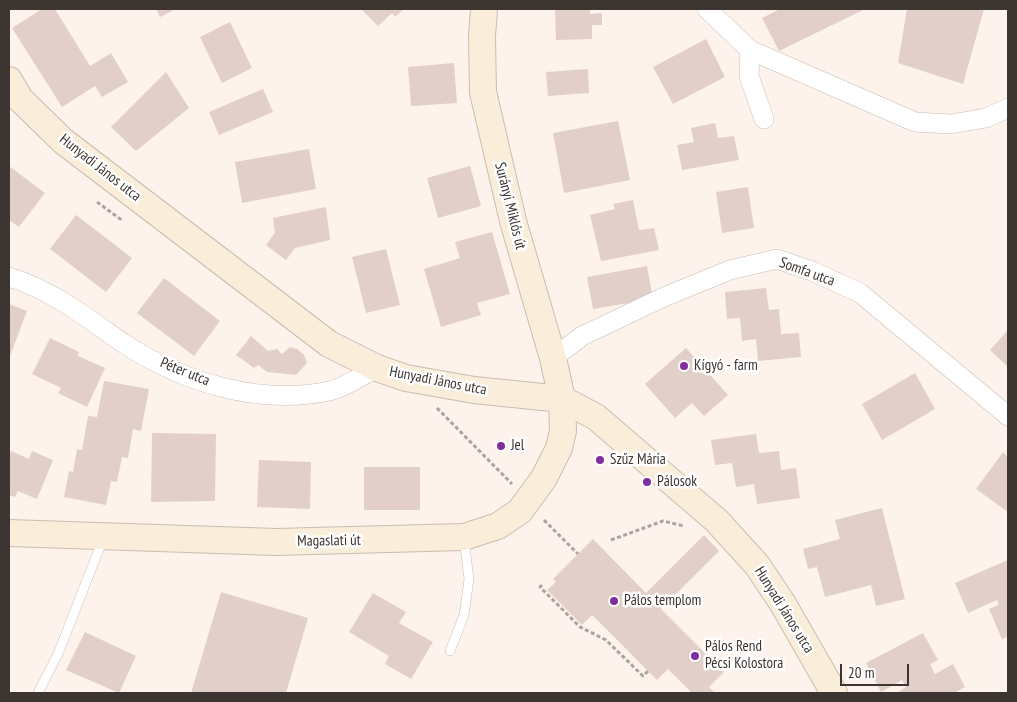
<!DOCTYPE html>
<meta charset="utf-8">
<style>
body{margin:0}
#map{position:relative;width:1017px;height:702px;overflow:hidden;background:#fdf3ec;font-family:"PT Sans Narrow",sans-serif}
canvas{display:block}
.frame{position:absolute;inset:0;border:10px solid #3c3531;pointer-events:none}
.scale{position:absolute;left:840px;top:664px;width:69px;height:22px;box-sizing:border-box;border:2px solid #3c3531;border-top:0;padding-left:6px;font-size:15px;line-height:18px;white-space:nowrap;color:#3c3531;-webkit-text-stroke:4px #fff;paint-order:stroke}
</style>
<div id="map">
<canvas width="1017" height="702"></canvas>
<div class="frame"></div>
<div class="scale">20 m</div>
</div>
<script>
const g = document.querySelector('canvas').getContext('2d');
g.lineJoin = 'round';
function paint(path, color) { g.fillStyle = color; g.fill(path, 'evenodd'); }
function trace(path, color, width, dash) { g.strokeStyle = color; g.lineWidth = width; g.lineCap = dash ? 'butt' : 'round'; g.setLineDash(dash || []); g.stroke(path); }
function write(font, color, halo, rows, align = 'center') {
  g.font = font + ' "PT Sans Narrow",sans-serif'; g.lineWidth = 5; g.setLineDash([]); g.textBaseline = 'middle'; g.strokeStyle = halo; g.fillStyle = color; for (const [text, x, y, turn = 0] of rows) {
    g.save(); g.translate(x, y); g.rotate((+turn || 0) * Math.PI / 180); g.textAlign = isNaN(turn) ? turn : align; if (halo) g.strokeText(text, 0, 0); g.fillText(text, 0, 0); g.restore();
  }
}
const building = new Path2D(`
 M 42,9 L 55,9 L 90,66 L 111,53 L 128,82 L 102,97 L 95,86 L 62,107 L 12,28 Z
 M 156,9 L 176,9 L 160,17 Z
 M 361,9 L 404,9 L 395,17 L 392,13 L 378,26 Z
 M 555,9 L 590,9 L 590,14 L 602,13 L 602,25 L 592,25 L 592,39 L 556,40 Z
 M 780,9 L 865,9 L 779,51 L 762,18 Z
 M 907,9 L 984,9 L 963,84 L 898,63 Z
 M 230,22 L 252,68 L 222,83 L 200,37 Z
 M 706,39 L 725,77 L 673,104 L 653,67 Z
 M 454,63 L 457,103 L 411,106 L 408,67 Z
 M 588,69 L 589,93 L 548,96 L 546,72 Z
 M 166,72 L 189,108 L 136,151 L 111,127 Z
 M 263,89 L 273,112 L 219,135 L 209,112 Z
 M 618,121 L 630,180 L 564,193 L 553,133 Z
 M 715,123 L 718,138 L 734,136 L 739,160 L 682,170 L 677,145 L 694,142 L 691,128 Z
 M 309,149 L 316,189 L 242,203 L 235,162 Z
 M 9,166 L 45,193 L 19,227 L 9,220 Z
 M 470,166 L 481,206 L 438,218 L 427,178 Z
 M 748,187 L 754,228 L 722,233 L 716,192 Z
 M 633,200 L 639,230 L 654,228 L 659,250 L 601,261 L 590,215 L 615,209 L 613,204 Z
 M 326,207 L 330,240 L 295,248 L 286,260 L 266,245 L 275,233 L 273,218 Z
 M 76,215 L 132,258 L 106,292 L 50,249 Z
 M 492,232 L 510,294 L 477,303 L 481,315 L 441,327 L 424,269 L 460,258 L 455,242 Z
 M 386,249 L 400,305 L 366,313 L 352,257 Z
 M 647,266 L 653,299 L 593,309 L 587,277 Z
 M 164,278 L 220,321 L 194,356 L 137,313 Z
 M 766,288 L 769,310 L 779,309 L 781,334 L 799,333 L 801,357 L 758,361 L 756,339 L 742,341 L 740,318 L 727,319 L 725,292 Z
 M 9,304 L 27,311 L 10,356 L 9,355 Z
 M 1008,330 L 1008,367 L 990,350 Z
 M 251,336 L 268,351 L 277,349 L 282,354 L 290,347 L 297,349 L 304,355 L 307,363 L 296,375 L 267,372 L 258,365 L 254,368 L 236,355 Z
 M 50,338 L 79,352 L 78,356 L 105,368 L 87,407 L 58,393 L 61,388 L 32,374 Z
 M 686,348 L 728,395 L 704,416 L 692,403 L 675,418 L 645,384 Z
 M 915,373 L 935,409 L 882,440 L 862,404 Z
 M 104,381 L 149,389 L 141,431 L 133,429 L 128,458 L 122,457 L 117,482 L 111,481 L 106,505 L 64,497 L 69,471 L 73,472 L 77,449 L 82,450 L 88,416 L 97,417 Z
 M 152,433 L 216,434 L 215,501 L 151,502 Z
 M 756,434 L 759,453 L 779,451 L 781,470 L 796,468 L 800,498 L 757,504 L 754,484 L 736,487 L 732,463 L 715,465 L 711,440 Z
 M 11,451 L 29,459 L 32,451 L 53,460 L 37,499 L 18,491 L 15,497 L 9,495 L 9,457 Z
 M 1003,452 L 1008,457 L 1008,512 L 976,489 Z
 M 259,460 L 311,462 L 310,509 L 257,507 Z
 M 364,467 L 420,467 L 420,510 L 364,510 Z
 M 882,508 L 905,599 L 876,606 L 871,585 L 825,597 L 817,567 L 808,569 L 803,549 L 840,539 L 835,520 Z
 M 704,535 L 719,551 L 661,609 L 724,672 L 709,687 L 715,693 L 692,693 L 668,669 L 657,680 L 592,615 L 582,625 L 547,590 L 556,582 L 553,579 L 593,539 L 646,593 Z
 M 1008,560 L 1008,636 L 1002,639 L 989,609 L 999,605 L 997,600 L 968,613 L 955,583 Z
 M 221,592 L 308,618 L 286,693 L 191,693 Z
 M 373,593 L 406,612 L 399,623 L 433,642 L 411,679 L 385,664 L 389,656 L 349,632 Z
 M 85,632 L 136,656 L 119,693 L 66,670 Z
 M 923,633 L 938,660 L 930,664 L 935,674 L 953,664 L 965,687 L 954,693 L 899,693 L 898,692 L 906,687 L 902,680 L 881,692 L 866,663 Z`);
const path = new Path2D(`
 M 97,202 L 123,221
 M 437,408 L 512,484
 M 544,520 L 578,554
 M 611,540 L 663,521 L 684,526
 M 542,585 L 540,587 L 580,627 L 606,640 L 643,676 L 648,671`);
const lane = new Path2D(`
 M 450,651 L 464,615 L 469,579 L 464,539
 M 38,693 L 58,654 L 103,539`);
const street = new Path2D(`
 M 707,9 L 750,50 L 915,122 L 951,124 L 986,118 L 1008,108
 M 750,50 L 749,76 L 764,119
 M 9,277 C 52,290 87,318 123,343 C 182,382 259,406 329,391 C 345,388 362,375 377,368
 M 553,358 L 582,336 L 664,297 L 730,270 L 777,259 L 812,271 L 860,293 L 1008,416`);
const secondary = new Path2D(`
 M 9,80 L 20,99 L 63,141 L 329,344 L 377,368 L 406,378 L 474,390 L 562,399 L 596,417 L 717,521 L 757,565 L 783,604 L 834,693
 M 9,533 L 276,542 L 464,537 L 498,526 L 520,511 L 544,478 L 559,448 L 563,431 L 562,399 L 553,358 L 513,221 L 483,92 L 482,36 L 484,9`);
const markers = [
 [684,366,5,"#802e9e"],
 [501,446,5,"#802e9e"],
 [600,460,5,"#802e9e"],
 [647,482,5,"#802e9e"],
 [614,601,5,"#802e9e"],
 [695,656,5,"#802e9e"]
];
const streetNames = [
 ["Hunyadi János utca",100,168,38],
 ["Surányi Miklós út",510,206,76],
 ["Somfa utca",807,272,20],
 ["Péter utca",185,372,22],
 ["Hunyadi János utca",438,381,11],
 ["Magaslati út",329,541,-1],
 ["Hunyadi János utca",784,610,58]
];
const poiNames = [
 ["Kígyó - farm",694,366],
 ["Jel",511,446],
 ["Szűz Mária",610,460],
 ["Pálosok",657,482],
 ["Pálos templom",624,601],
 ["Pálos Rend",705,647],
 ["Pécsi Kolostora",705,664]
];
paint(building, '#e2cfc9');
trace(lane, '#cbbcb1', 10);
trace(street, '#cbbcb1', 20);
trace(secondary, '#cbbcb1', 28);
trace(path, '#aca49e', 3, [4, 2.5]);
trace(lane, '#fff', 9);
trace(street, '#fff', 19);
trace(secondary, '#faeeda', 26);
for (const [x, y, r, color] of markers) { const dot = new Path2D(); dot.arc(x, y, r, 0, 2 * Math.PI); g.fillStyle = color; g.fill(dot); trace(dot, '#fff', 2); }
write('15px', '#3c3531', '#fff', streetNames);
write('15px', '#3c3531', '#fff', poiNames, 'left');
</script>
